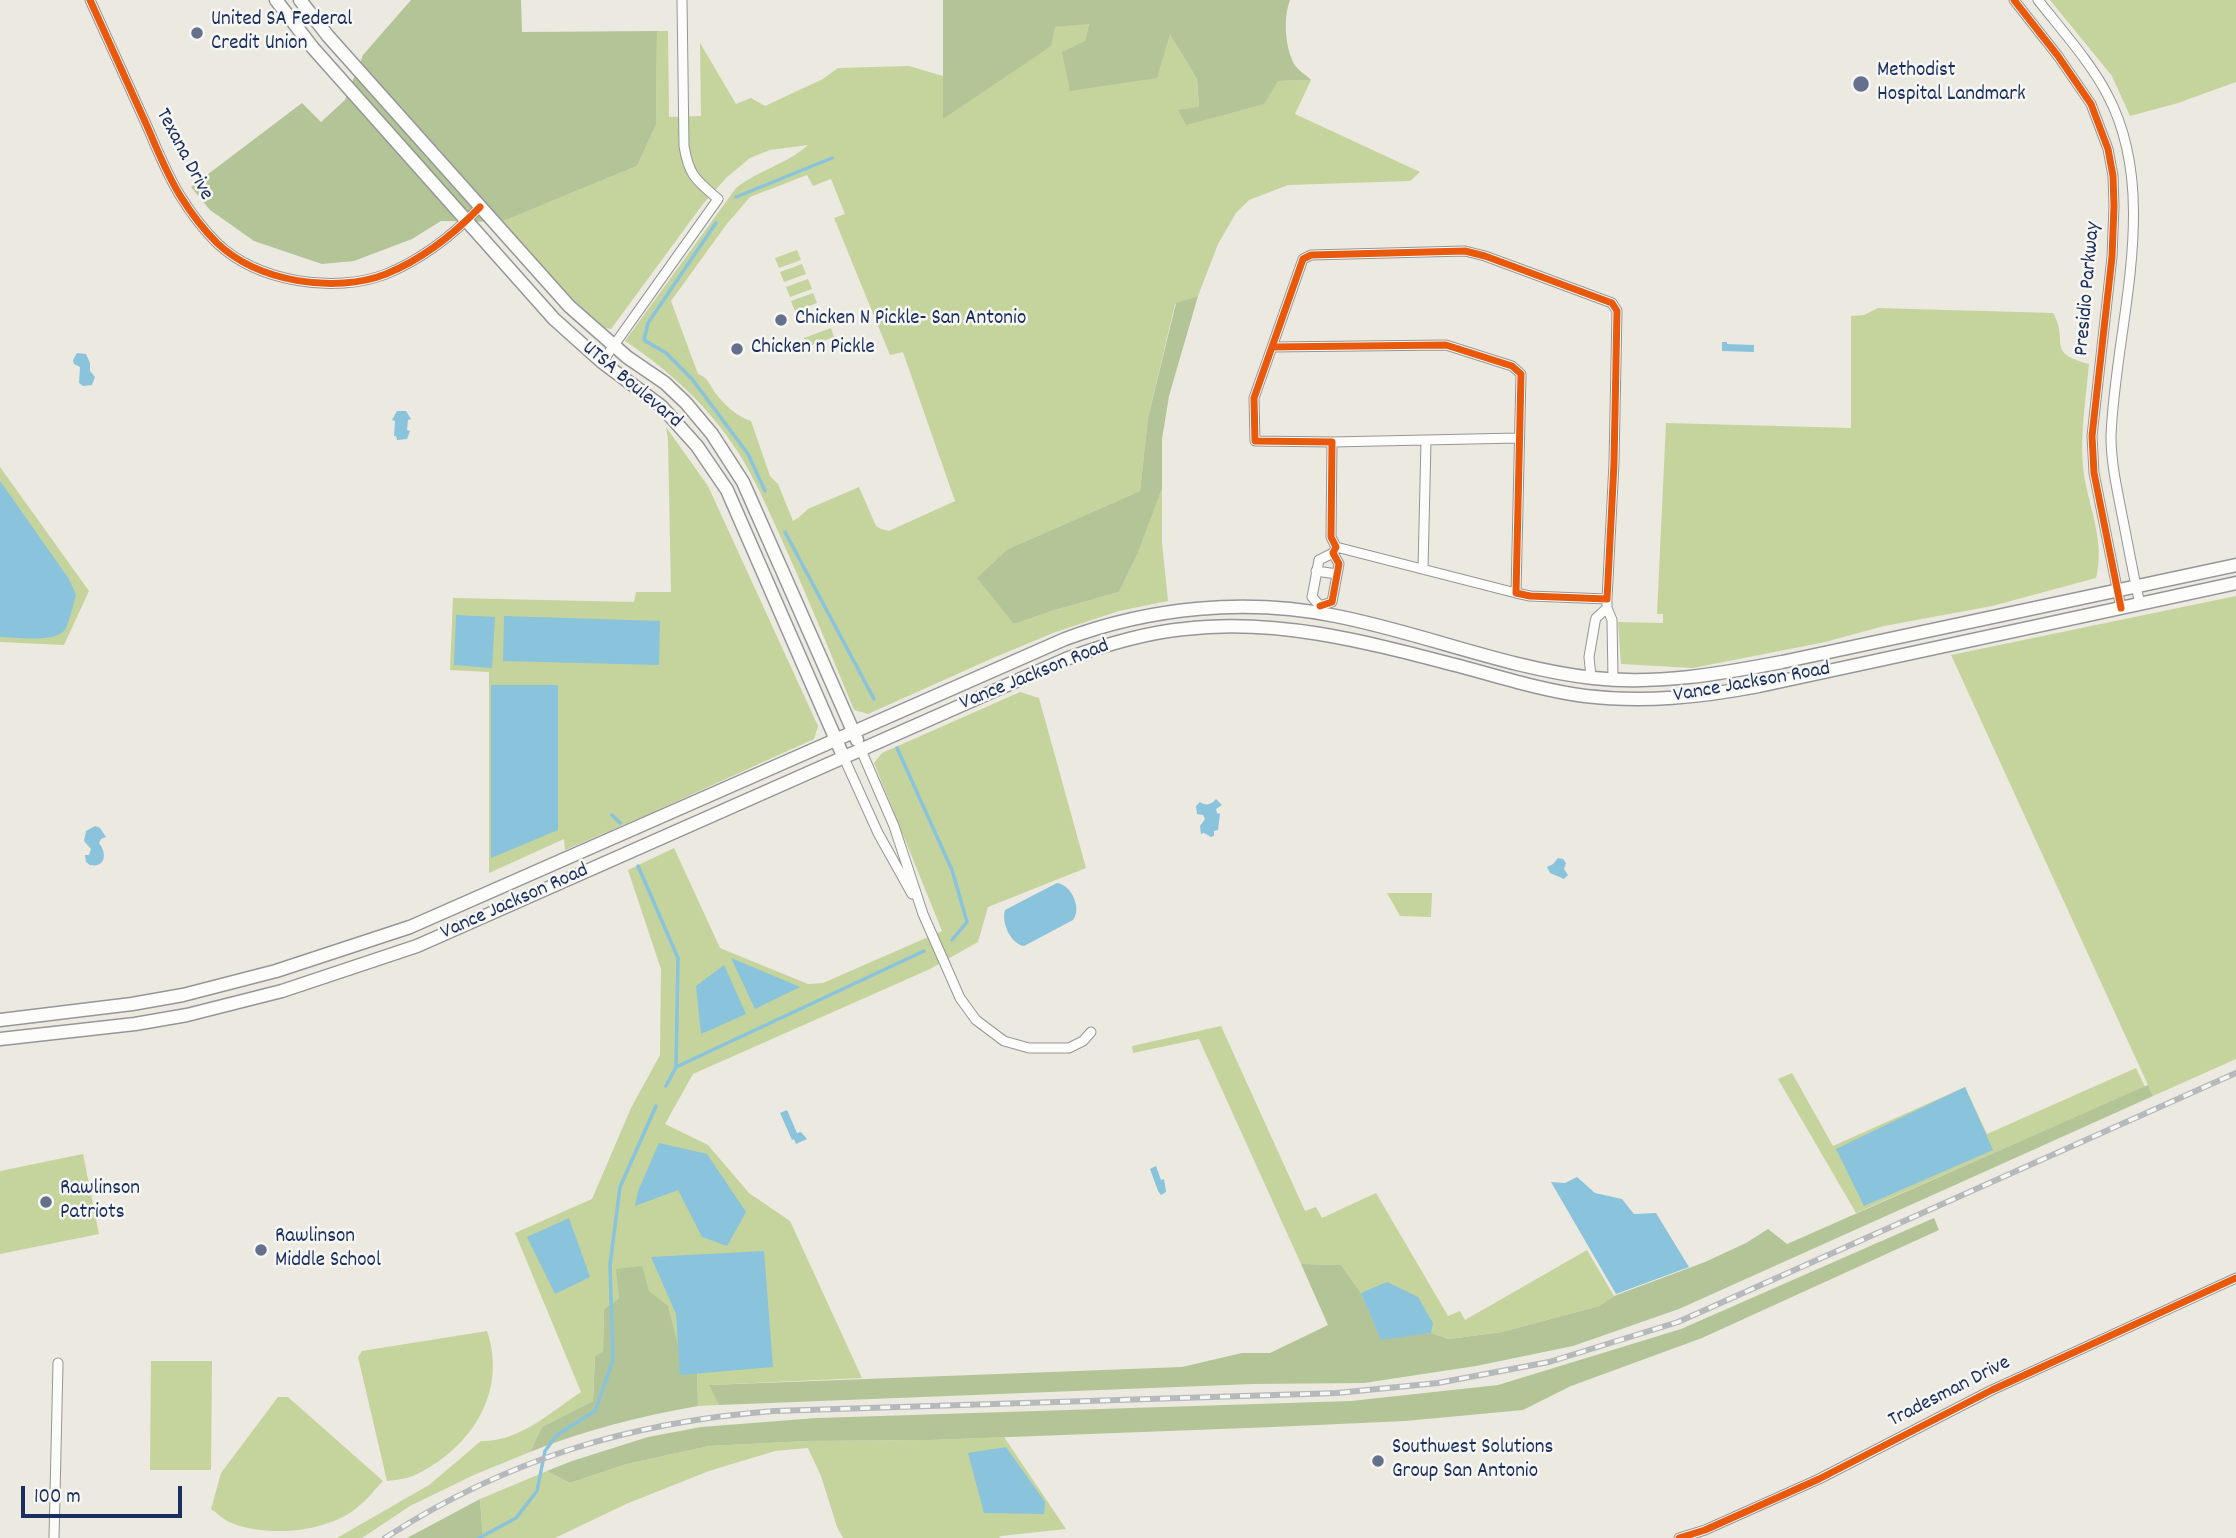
<!DOCTYPE html>
<style>
body{margin:0}
#map{position:relative;width:2236px;height:1538px;overflow:hidden;background:#ece9e0;font-family:Dekko,sans-serif}
canvas{display:block}
.scale{position:absolute;left:21px;top:1486px;width:161px;height:32px;box-sizing:border-box;border:4px solid #1b2f5e;border-top:0;padding-left:9px;font-size:21px;line-height:24px;white-space:nowrap;color:#1b2f5e;-webkit-text-stroke:5px #f6f6f2;paint-order:stroke}
</style>
<div id="map">
<canvas width="2236" height="1538"></canvas>
<div class="scale">100 m</div>
</div>
<script>
const g = document.querySelector('canvas').getContext('2d');
g.lineJoin = 'round';
function paint(path, color) { g.fillStyle = color; g.fill(path, 'evenodd'); }
function trace(path, color, width, dash) { g.strokeStyle = color; g.lineWidth = width; g.lineCap = dash ? 'butt' : 'round'; g.setLineDash(dash || []); g.stroke(path); }
function write(font, color, halo, rows, align = 'center') {
  g.font = font + ' Dekko,sans-serif'; g.lineWidth = 5; g.setLineDash([]); g.textBaseline = 'middle'; g.strokeStyle = halo; g.fillStyle = color; for (const [text, x, y, turn = 0] of rows) {
    g.save(); g.translate(x, y); g.rotate((+turn || 0) * Math.PI / 180); g.textAlign = isNaN(turn) ? turn : align; if (halo) g.strokeText(text, 0, 0); g.fillText(text, 0, 0); g.restore();
  }
}
const green = new Path2D(`
 M 2050,0 L 2236,0 L 2236,82 L 2178,103 L 2130,116 L 2112,76 Z
 M 1089,23 L 1085,41 L 1170,33 L 1197,79 L 1199,107 L 1186,125 L 1277,81 L 1311,80 L 1295,114 L 1420,172 L 1410,181 L 1288,185 L 1249,200 L 1236,213 L 1218,244 L 1198,296 L 1175,304 L 1148,418 L 1140,491 L 1008,549 L 1014,624 L 1055,610 L 1119,592 L 1138,553 L 1162,489 L 1162,542 L 1168,601 L 1119,611 L 1053,633 L 993,658 L 868,714 L 854,710 C 830,652 807,595 781,538 C 768,509 755,479 738,452 C 709,407 669,370 625,341 L 736,188 C 759,170 787,164 808,145 L 770,150 L 750,158 L 726,178 L 703,204 L 611,329 L 605,328 L 567,294 L 501,222 L 637,166 L 656,125 L 657,31 L 668,31 L 669,117 L 701,116 L 700,43 L 736,104 L 751,98 L 765,106 L 823,79 L 838,68 L 909,66 L 943,76 L 943,118 L 1055,27 ZM 807,175 L 813,186 L 831,179 L 845,214 L 834,218 L 890,355 L 903,352 L 955,501 L 889,531 L 881,529 L 876,526 L 859,487 L 808,509 L 798,518 L 793,521 L 778,484 L 770,476 L 751,421 C 736,416 726,406 716,394 C 710,386 708,377 698,374 L 671,301 L 726,225 L 750,197 Z
 M 797,250 L 801,260 L 779,268 L 775,258 Z
 M 802,264 L 806,274 L 784,282 L 780,272 Z
 M 808,279 L 812,289 L 790,297 L 786,287 Z
 M 813,293 L 817,303 L 795,311 L 791,301 Z
 M 1878,308 L 2053,313 C 2070,342 2044,352 2089,364 C 2086,398 2080,433 2083,467 C 2087,504 2106,541 2096,578 L 1992,606 L 1884,626 L 1825,642 L 1693,668 L 1621,664 L 1618,622 L 1663,623 L 1663,614 L 1657,614 L 1666,423 L 1851,428 L 1851,316 L 1864,315 Z
 M 831,328 L 834,337 L 807,347 L 804,338 Z
 M 666,427 L 708,486 L 818,726 L 814,739 L 644,816 L 565,850 L 564,839 L 489,873 L 489,672 L 450,670 L 453,598 L 634,602 L 636,592 L 671,592 L 668,440 Z
 M 0,467 L 89,591 L 64,645 L 0,642 Z
 M 2236,596 L 2236,1059 L 2153,1096 L 1951,655 Z
 M 1020,692 L 1039,698 L 1086,868 L 988,907 L 978,942 L 930,969 L 693,1074 L 665,1124 L 708,1145 L 749,1193 L 790,1221 L 862,1378 L 710,1385 L 719,1405 L 698,1406 L 697,1367 L 683,1363 L 668,1307 L 617,1269 L 619,1298 L 604,1309 L 603,1351 L 595,1356 L 593,1401 L 542,1427 L 530,1452 L 476,1474 L 410,1506 L 362,1538 L 337,1538 L 429,1485 L 481,1441 C 519,1442 551,1412 581,1392 L 515,1233 L 592,1199 L 631,1108 L 660,1055 L 661,969 L 628,870 L 674,848 L 720,948 L 808,984 L 823,983 L 942,931 L 874,763 L 882,753 Z
 M 1387,893 L 1432,893 L 1431,917 L 1400,916 Z
 M 1221,1026 L 1305,1211 L 1316,1207 L 1322,1218 L 1376,1193 L 1448,1316 L 1460,1311 L 1465,1320 L 1587,1250 L 1614,1296 L 1599,1306 L 1502,1332 L 1449,1339 L 1431,1333 L 1381,1340 L 1361,1293 L 1341,1265 L 1301,1264 L 1199,1039 L 1133,1053 L 1132,1046 Z
 M 2136,1068 L 2145,1087 L 1856,1213 L 1778,1079 L 1792,1073 L 1833,1146 L 1965,1087 L 1987,1134 Z
 M 83,1154 L 99,1234 L 0,1254 L 0,1171 Z
 M 487,1331 C 508,1393 470,1450 413,1476 C 405,1479 395,1480 387,1481 L 358,1357 L 362,1351 Z
 M 151,1361 L 212,1361 L 211,1470 L 150,1470 Z
 M 278,1397 L 288,1397 L 383,1481 C 375,1489 369,1498 360,1505 C 330,1533 266,1538 229,1522 C 223,1519 217,1513 211,1509 L 221,1473 Z
 M 1004,1437 L 1066,1529 L 1001,1536 L 999,1538 L 843,1538 L 837,1527 L 821,1476 L 808,1448 L 775,1451 L 709,1471 L 626,1504 L 555,1538 L 483,1538 L 480,1499 L 547,1471 L 570,1483 L 627,1464 L 709,1446 L 807,1441 L 931,1440 Z`);
const forest = new Path2D(`
 M 411,0 L 521,0 L 522,32 L 657,31 L 656,125 L 637,166 L 501,222 L 441,221 L 412,239 L 354,261 L 322,264 L 254,241 L 210,210 L 191,187 L 302,103 L 321,122 L 345,100 L 363,55 Z
 M 943,0 L 1290,0 C 1283,18 1285,46 1294,64 C 1298,70 1306,75 1311,80 L 1278,81 L 1264,104 L 1186,125 L 1178,110 L 1199,107 L 1197,79 L 1170,34 L 1157,78 L 1070,91 L 1062,52 L 1085,41 L 1089,24 L 1055,27 L 1051,46 L 943,119 Z
 M 1198,296 L 1169,396 L 1162,439 L 1162,489 L 1138,553 L 1119,592 L 1055,610 L 1014,624 L 977,578 L 1008,549 L 1140,491 L 1148,418 L 1176,303 Z
 M 2148,1085 L 2153,1096 L 1679,1309 L 1573,1346 L 1476,1366 L 1364,1383 L 1253,1384 L 719,1405 L 709,1385 L 1182,1367 L 1242,1353 L 1270,1353 L 1328,1325 L 1301,1264 L 1341,1265 L 1361,1293 L 1381,1339 L 1431,1333 L 1449,1339 L 1502,1332 L 1599,1306 L 1614,1296 L 1705,1262 L 1746,1243 L 1768,1229 L 1787,1244 Z
 M 1934,1218 L 1939,1230 L 1702,1338 L 1571,1386 L 1523,1410 L 1405,1421 L 1273,1427 L 931,1440 L 807,1441 L 709,1446 L 627,1464 L 570,1483 L 547,1471 L 572,1461 L 648,1437 L 701,1427 L 817,1418 L 1351,1401 L 1498,1385 L 1681,1329 Z
 M 642,1266 L 649,1291 L 668,1306 L 683,1363 L 697,1366 L 698,1406 C 641,1416 585,1430 530,1452 L 542,1427 L 593,1401 L 595,1356 L 603,1351 L 604,1309 L 619,1298 L 616,1269 Z
 M 480,1499 L 483,1538 L 407,1538 Z`);
const water = new Path2D(`
 M 1722,342 L 1727,342 L 1727,344 L 1754,345 L 1754,352 L 1722,351 Z
 M 77,353 L 86,354 L 90,363 L 90,371 L 95,377 L 92,385 L 83,386 L 79,383 L 80,367 L 74,364 L 73,360 Z
 M 397,411 L 406,411 L 411,419 L 408,420 L 407,430 L 410,431 L 407,439 L 397,440 L 396,436 L 394,436 L 395,421 L 392,420 Z
 M 0,481 L 69,579 L 76,595 C 73,606 70,618 66,628 C 58,644 16,637 0,637 Z
 M 456,615 L 495,617 L 492,668 L 454,665 Z
 M 504,616 L 660,621 L 659,665 L 503,661 Z
 M 491,685 L 558,685 L 558,830 L 491,858 Z
 M 1216,799 L 1222,805 L 1216,809 L 1217,813 L 1220,814 L 1218,830 L 1214,831 L 1214,836 L 1211,837 L 1204,833 L 1201,834 L 1200,826 L 1205,819 L 1203,815 L 1197,814 L 1196,806 L 1200,802 C 1205,806 1212,805 1216,799 Z
 M 95,826 L 100,828 L 106,837 L 101,839 L 99,843 C 107,853 106,868 90,865 L 86,862 L 85,855 L 89,855 L 91,849 L 84,841 L 86,831 Z
 M 1558,858 L 1563,859 L 1566,863 L 1564,869 L 1568,875 L 1564,879 L 1550,873 L 1547,867 L 1553,864 Z
 M 1057,883 C 1072,885 1082,909 1073,920 L 1024,946 C 1011,944 1001,923 1005,910 Z
 M 731,958 L 800,987 L 755,1009 Z
 M 724,965 L 746,1014 L 701,1034 L 696,986 Z
 M 1965,1087 L 1993,1150 L 1864,1206 L 1836,1149 Z
 M 787,1110 L 797,1133 L 801,1132 L 807,1139 L 796,1144 L 794,1139 L 792,1140 L 780,1113 Z
 M 659,1143 L 707,1154 L 746,1212 L 727,1246 L 702,1237 L 678,1190 L 635,1206 L 638,1191 Z
 M 1156,1166 L 1161,1180 L 1164,1179 L 1166,1192 L 1161,1195 L 1158,1191 L 1150,1169 Z
 M 1577,1177 L 1595,1193 L 1622,1199 L 1634,1214 L 1656,1213 L 1689,1267 L 1616,1294 L 1551,1182 L 1565,1183 Z
 M 569,1218 L 590,1277 L 555,1294 L 527,1237 Z
 M 764,1251 L 773,1367 L 680,1375 L 676,1314 L 651,1257 Z
 M 1387,1282 L 1418,1297 L 1433,1323 L 1431,1333 L 1381,1340 L 1361,1293 Z
 M 1006,1447 L 1045,1502 L 1044,1514 L 984,1513 L 968,1453 Z`);
const stream = new Path2D(`
 M 736,197 L 832,158
 M 716,223 L 648,323 L 644,340 L 666,353 L 692,379 L 748,454 L 765,491
 M 785,532 L 874,699
 M 897,748 L 952,870 L 967,922 L 952,940
 M 612,815 L 620,823
 M 638,866 L 678,958 L 676,1067 L 666,1086
 M 676,1067 L 924,951
 M 479,1538 L 516,1518 L 537,1491 L 545,1451 L 557,1435 L 595,1411 L 613,1360 L 610,1265 L 620,1187 L 656,1106`);
const minor = new Path2D(`
 M 90,0 C 109,42 128,84 147,126 C 157,149 167,175 181,197 C 191,213 204,230 217,243 C 258,282 335,294 386,274 C 423,259 453,235 480,207
 M 2014,0 L 2058,56 L 2091,104 L 2108,149 L 2113,176 L 2114,206 L 2112,257 L 2092,436 L 2094,473 L 2121,608
 M 2038,0 C 2060,28 2091,63 2107,94 C 2162,196 2115,327 2111,436 C 2111,463 2117,489 2122,515 C 2128,544 2133,574 2140,604
 M 1272,347 L 1446,345 L 1512,366 L 1521,374 L 1516,593 L 1530,596 L 1607,599 L 1614,463 L 1617,311 L 1612,303 L 1485,256 L 1465,251 L 1311,255 L 1303,259 L 1254,398 L 1255,441 L 1332,442 L 1331,537 L 1336,547 L 1333,553 L 1339,564 L 1332,602 L 1320,606
 M 602,362 L 718,199 C 696,180 689,176 684,146 L 682,0
 M 1332,442 L 1518,438
 M 1336,547 L 1516,593
 M 1423,569 L 1426,440
 M 1316,571 L 1337,574
 M 1607,599 L 1607,608 L 1612,620 L 1613,679
 M 1319,609 L 1320,606 L 1312,597 L 1319,560 L 1333,553
 M 1591,677 L 1589,657 L 1595,622 L 1596,618 L 1607,608
 M 861,750 L 894,826 L 923,914 L 960,998 L 976,1020 L 1004,1041 L 1029,1048 L 1069,1048 L 1083,1041 L 1091,1032
 M 844,758 L 878,833 L 912,894
 M 54,1538 L 58,1363
 M 1679,1538 L 1705,1530 L 1819,1479 L 1992,1390 L 2236,1278`);
const secondary = new Path2D(`
 M 276,0 L 313,48 L 554,319 L 602,362 L 661,406 L 697,446 L 727,490 L 844,758
 M 300,0 L 328,36 L 569,306 L 627,357 L 665,383 L 686,403 L 712,434 L 743,482 L 857,740
 M 0,1020 L 132,1004 L 183,995 L 276,971 L 410,927 L 1065,639 C 1151,607 1246,598 1336,616 C 1423,633 1505,668 1593,678 C 1658,685 1719,674 1782,662 L 2236,565
 M 0,1039 L 135,1024 L 187,1015 L 282,991 L 417,946 L 1066,659 C 1104,645 1143,633 1184,629 C 1275,618 1363,641 1451,664 C 1495,675 1539,690 1585,696 C 1644,703 1701,697 1759,686 L 2236,583`);
const rail = new Path2D(`
 M 385,1538 C 507,1459 631,1422 774,1411 L 1337,1393 L 1438,1383 L 1549,1362 L 1678,1322 L 2236,1073`);
const cycleway = new Path2D(`
 M 90,0 C 109,42 128,84 147,126 C 157,149 167,175 181,197 C 191,213 204,230 217,243 C 258,282 335,294 386,274 C 423,259 453,235 480,207
 M 2014,0 L 2058,56 L 2091,104 L 2108,149 L 2113,176 L 2114,206 L 2112,257 L 2092,436 L 2094,473 L 2121,608
 M 1272,347 L 1446,345 L 1512,366 L 1521,374 L 1516,593 L 1530,596 L 1607,599 L 1614,463 L 1617,311 L 1612,303 L 1485,256 L 1465,251 L 1311,255 L 1303,259 L 1254,398 L 1255,441 L 1332,442 L 1331,537 L 1336,547 L 1333,553 L 1339,564 L 1332,602 L 1320,606
 M 1679,1538 L 1705,1530 L 1819,1479 L 1992,1390 L 2236,1278`);
const markers = [
 [197,33,7,"#64708c"],
 [1861,84,9,"#64708c"],
 [781,320,7,"#64708c"],
 [737,349,7,"#64708c"],
 [46,1202,7,"#64708c"],
 [261,1250,7,"#64708c"],
 [1378,1461,7,"#64708c"]
];
const poiNames = [
 ["United SA Federal",211,21],
 ["Credit Union",211,45],
 ["Methodist",1877,72],
 ["Hospital Landmark",1877,96],
 ["Chicken N Pickle- San Antonio",795,320],
 ["Chicken n Pickle",751,349],
 ["Rawlinson",60,1190],
 ["Patriots",60,1214],
 ["Rawlinson",275,1238],
 ["Middle School",275,1262],
 ["Southwest Solutions",1392,1449],
 ["Group San Antonio",1392,1473]
];
const streetNames = [
 ["Texana Drive",183,155,62],
 ["Presidio Parkway",2089,289,-85],
 ["UTSA Boulevard",631,386,40],
 ["Vance Jackson Road",1035,676,-22],
 ["Vance Jackson Road",1752,684,-10],
 ["Vance Jackson Road",515,903,-24],
 ["Tradesman Drive",1950,1393,-27]
];
paint(green, '#c5d39d');
paint(forest, '#b3c597');
paint(water, '#89c3dc');
trace(stream, '#89c3dc', 3.5);
trace(minor, '#959699', 11);
trace(secondary, '#959699', 15);
trace(minor, '#fcfcfa', 9);
trace(secondary, '#fcfcfa', 12);
trace(rail, '#b6b9bc', 6);
trace(rail, '#f6f6f2', 3.5, [10]);
trace(cycleway, '#e8590c', 7);
for (const [x, y, r, color] of markers) { const dot = new Path2D(); dot.arc(x, y, r, 0, 2 * Math.PI); g.fillStyle = color; g.fill(dot); trace(dot, '#f6f6f2', 2.5); }
write('21px', '#1b2f5e', '#f6f6f2', poiNames, 'left');
write('21px', '#1b2f5e', '#f6f6f2', streetNames);
</script>
